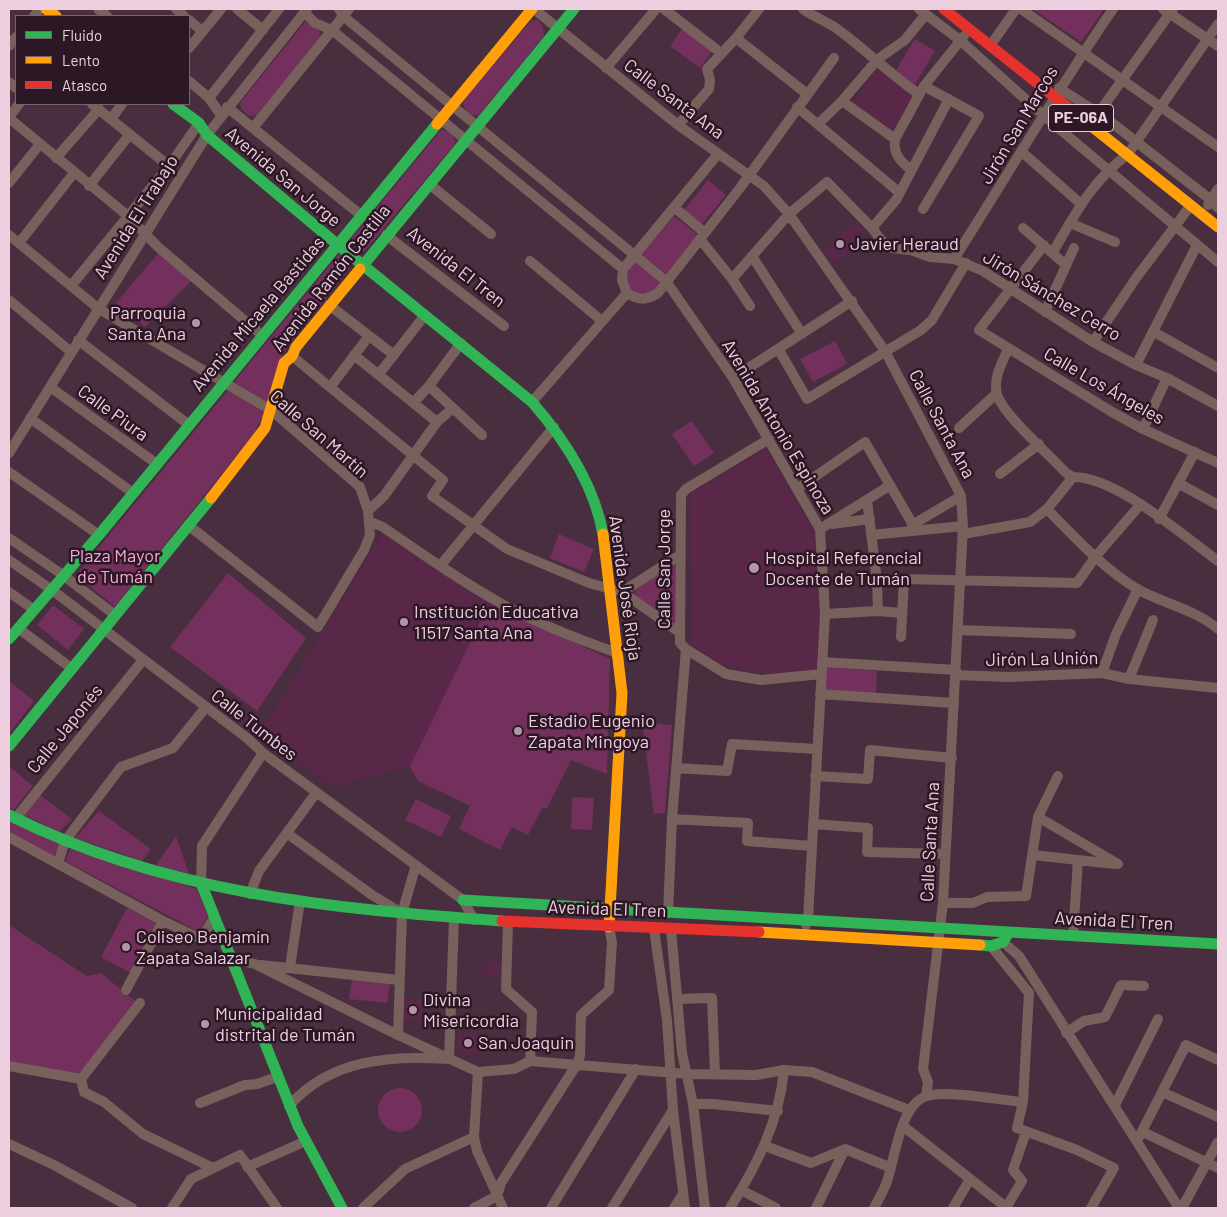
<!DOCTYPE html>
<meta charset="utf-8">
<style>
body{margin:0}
#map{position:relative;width:1227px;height:1217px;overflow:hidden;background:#482e3f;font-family:Barlow,sans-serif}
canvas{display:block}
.frame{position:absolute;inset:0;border:10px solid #edcfe0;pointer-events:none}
.legend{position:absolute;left:15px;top:15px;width:175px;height:90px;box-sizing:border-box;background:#2c1724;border:1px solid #79616f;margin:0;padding:6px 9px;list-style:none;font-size:15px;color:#edcfe0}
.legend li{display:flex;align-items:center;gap:10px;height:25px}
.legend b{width:25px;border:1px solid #79616f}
</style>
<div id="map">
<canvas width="1227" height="1217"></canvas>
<div class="frame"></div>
<ul class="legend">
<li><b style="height:6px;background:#30b455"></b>Fluido</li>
<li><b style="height:6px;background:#ff9f0a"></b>Lento</li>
<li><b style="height:6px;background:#e5322d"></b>Atasco</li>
</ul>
</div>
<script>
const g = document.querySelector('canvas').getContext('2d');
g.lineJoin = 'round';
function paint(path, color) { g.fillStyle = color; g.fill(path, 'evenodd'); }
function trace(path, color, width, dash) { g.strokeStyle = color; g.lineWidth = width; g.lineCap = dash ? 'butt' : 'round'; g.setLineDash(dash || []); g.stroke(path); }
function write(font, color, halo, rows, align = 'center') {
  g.font = font + ' Barlow,sans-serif'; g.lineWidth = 5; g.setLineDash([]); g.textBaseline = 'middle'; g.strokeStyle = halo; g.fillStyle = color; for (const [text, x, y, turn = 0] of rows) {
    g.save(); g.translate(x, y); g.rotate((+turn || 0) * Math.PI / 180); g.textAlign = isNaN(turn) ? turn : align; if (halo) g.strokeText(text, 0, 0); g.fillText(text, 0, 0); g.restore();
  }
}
const built = new Path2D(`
 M 876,69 L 914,97 L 893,134 L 851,105 Z
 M 858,221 L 864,230 L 851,242 L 855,249 L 833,263 L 822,249 Z
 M 766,449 L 814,530 L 820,605 L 816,670 L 764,674 L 725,666 L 691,644 L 690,493 Z
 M 383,533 L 501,608 L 485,612 L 410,766 L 333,788 L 260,733 Z
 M 483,961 L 503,962 L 502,976 L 481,975 Z
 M 403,998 L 424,999 L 422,1021 L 403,1021 Z
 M 458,1033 L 479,1033 L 478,1054 L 458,1053 Z`);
const green = new Path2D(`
 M 1033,9 L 1104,9 L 1081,42 Z
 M 537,20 L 543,26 L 544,36 L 478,116 L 469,114 L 463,105 L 464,98 L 531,21 Z
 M 305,22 L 318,28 L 321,36 L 257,115 L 249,116 L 242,110 L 240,103 Z
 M 682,29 L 712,51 L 700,68 L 670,46 Z
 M 915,39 L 935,51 L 915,84 L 895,72 Z
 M 441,130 C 449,131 456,135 455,144 L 364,252 C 357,250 353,247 351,239 Z
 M 708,180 L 726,195 L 702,224 L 684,210 Z
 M 674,216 L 698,235 L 667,275 L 641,254 Z
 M 160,251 L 193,279 L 145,327 L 116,303 Z
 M 339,254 L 352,265 L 283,353 L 267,403 L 234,382 Z
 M 635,261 L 661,282 L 654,291 L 642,296 L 629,290 C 624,277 626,273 635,261 Z
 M 835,341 L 847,364 L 813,382 L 800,359 Z
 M 229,389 L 265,411 L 255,432 L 115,607 L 76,575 Z
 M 692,421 L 714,453 L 694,466 L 672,434 Z
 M 559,534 L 594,549 L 584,572 L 550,558 Z
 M 673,565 L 675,565 L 675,621 L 673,622 L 634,595 L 636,589 Z
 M 228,573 L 306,638 L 257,711 L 170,647 Z
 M 53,605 L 84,629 L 68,650 L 37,625 Z
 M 501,608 L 610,659 L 607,774 L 571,760 L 547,808 L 542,808 L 528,835 L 512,827 L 500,850 L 459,829 L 470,806 L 418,781 L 410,766 L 485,612 Z
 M 825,667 L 877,671 L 876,693 L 823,690 Z
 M 9,681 L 34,701 L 9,734 Z
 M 642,722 L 672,725 L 665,813 L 654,814 Z
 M 9,766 L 33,786 L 13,810 L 9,808 Z
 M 40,795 L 72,819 L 59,832 L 24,815 Z
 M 572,797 L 594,798 L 592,830 L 571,829 Z
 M 416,799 L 451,816 L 441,837 L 405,820 Z
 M 99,811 L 151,849 L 142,861 L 75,838 Z
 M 9,821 L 59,844 L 54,856 L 9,831 Z
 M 176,836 L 189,874 L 156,865 Z
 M 70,849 L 197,889 L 208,916 L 199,932 L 65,861 Z
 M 127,908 L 155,922 L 156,927 L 131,973 L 101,957 Z
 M 9,925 L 87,976 L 101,973 L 136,1002 L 79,1074 L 9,1061 Z
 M 352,978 L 390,983 L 387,1003 L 349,999 Z
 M378 1110a22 22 0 1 1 44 0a22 22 0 1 1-44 0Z`);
const street = new Path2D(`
 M 98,9 L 107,16
 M 176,9 L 184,16
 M 237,9 L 263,30
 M 339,9 L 343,16 L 666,281 L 733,378 L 820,529 L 825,614 L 808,919 L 806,925
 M 534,9 L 678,125 L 764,186 L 789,214 L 885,351 L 957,488 L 961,496 L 963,526 L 943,903 L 923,1069 L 928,1082 L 926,1096
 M 664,9 L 721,53
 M 803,9 C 815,18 829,22 840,31 C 867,51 891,75 919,94
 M 919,9 L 961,41 L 1044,116 L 1218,262
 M 1021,9 L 1218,147
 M 1163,9 L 1218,46
 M 304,12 L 315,23 L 332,30 L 623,269
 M 34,16 L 40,9
 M 189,20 L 202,31
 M 736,38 L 807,94
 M 9,46 L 16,37
 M 990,46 L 1016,9
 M 189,48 L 221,9
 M 606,68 L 656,9
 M 189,81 L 209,98 L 221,115
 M 9,82 L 16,88
 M 1059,88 L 1107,119 L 1211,200 L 1218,208
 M 209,98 L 279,9
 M 842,101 L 895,139
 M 92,104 L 169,166
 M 227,107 L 362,216
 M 797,107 L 900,193
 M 9,117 L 19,104
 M 9,118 L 128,216 L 158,247 L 263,336
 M 1095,118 L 1173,9
 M 111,119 L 122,104
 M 818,124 L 842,101 L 878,59 L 905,40 L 926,14
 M 678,125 L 709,89 L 710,80 L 707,69 L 736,38 L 759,9
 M 253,128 L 349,9
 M 1022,152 L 1081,204
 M 56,158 L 99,109
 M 911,170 C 900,161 893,154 895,139 L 924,86 L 964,36
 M 9,183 L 40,144
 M 429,184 L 491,234
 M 89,186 L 130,134
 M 1208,205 L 1218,189
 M 675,208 L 705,233
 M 923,209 L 979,116 L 924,86
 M 1070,223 L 1115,242
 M 872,228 L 896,200 L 949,99
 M 1023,228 L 1066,265
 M 9,235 L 99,309 L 271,410 L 360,487 L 368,511 L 370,535 L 364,550 L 318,627 L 188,525
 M 386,235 L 504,326
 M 700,239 L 732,279 L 750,306
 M 19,243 L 74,173
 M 1044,245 L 979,330 L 1112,412 L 1143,429 L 1218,463
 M 1053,252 C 1075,214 1092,181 1128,154 L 1218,24
 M 752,256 L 802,334
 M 954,259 C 1007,176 1057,90 1113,9
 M 530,261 L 602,321
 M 732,279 L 789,214 L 827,182 L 872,228 L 881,240 L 892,248 L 911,250 L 930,257 L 954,259 L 983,271 L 1093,342 L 1136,365 L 1167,378 L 1218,406
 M 71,286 L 169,166 L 199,123
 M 627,293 C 638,300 646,301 658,293 L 740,188 L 834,58
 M 9,300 L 71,352
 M 329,305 L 394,355
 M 1045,312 L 1074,248
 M 1154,332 L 1218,368
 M 78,340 L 189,425
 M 1093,342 L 1136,278 L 1191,205
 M 1008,349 C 1002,363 993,378 997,394 C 1002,414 1050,455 1066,473 L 1073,477
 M 779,350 L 807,399 L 921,330 L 932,320 L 966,263
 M 354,355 L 437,422
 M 292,356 L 443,480 L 432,496 L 507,549 L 589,583 L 622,592 L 679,632
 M 1136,365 L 1197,245
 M 379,374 L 425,315
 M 733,378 L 852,301
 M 331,386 L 369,336
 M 429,386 L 482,435
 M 50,387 L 157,464
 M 414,402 L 429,386 L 461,343
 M 532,402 L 627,293 L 622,280 L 623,269 L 718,154
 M 30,418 L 133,493
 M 959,428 L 997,393
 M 1143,429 L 1167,378
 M 769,439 L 686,489 L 681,495 L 680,643 L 686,649 L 726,674 L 761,680 L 821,674
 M 9,453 L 207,135 L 307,9
 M 9,472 L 99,535
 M 1000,474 L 1039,444
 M 1073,477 C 1115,476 1184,536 1218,561
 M 1178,483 L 1218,505
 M 797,489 L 865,442 L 916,530
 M 867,500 L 877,581 L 878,611
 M 1047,509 C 1073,536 1106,571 1139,590 C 1165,604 1196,610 1218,629
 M 368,511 L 384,496 L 437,422 L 453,408
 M 1159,519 L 1195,452
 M 371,522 L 383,527 C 422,554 461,581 502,604 C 538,624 578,639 617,653
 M 832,524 L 870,519
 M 912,525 L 961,496
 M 820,529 L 889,486
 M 963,534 L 1030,522 L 1047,509 L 1073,477
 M 871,535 L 963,526
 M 9,538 L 63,575 L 115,615
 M 9,560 L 52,590 L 247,738 L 263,753 L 463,900 L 474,920
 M 440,566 L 554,427
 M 877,581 L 904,579 L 1077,583 L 1096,556 L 1140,505
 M 9,592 L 33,609
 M 622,592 L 680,555
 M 825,614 L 878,611 L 902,613
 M 18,628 L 71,668
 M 958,630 L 1071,634
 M 901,637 L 904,579
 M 822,662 L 956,670
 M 1102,673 L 1116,634 L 1138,589
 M 955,675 L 1008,677 L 1102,673 L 1129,679 L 1218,688
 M 1129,679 L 1153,620
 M 820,694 L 954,703
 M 676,768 L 727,771 L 732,744 L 816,749
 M 815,776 L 868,779 L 870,750 L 952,758
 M 1038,817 L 1118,864
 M 15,819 L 143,660
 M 672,819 L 748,823 L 747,841 L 812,846
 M 813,824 L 868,828 L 867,852 L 945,854
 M 288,834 L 372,895 L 397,910
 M 9,837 L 163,921 L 201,939 L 214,918
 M 1033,855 L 1114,864
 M 58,863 L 65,841 L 121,767 L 173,748 L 206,707
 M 201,883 L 202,846 L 263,753
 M 250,894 L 259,871 L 316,793
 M 943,903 L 973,903 L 987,897 L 1026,896 L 1038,817 L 1058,776
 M 668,913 L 672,819 L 686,649
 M 508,923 L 506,989 L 532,1012 L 530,1061
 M 654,929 L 667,1020 L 673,1110 L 685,1208
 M 671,929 L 682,1053 L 693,1104 L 705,1208
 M 1073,936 L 1078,860
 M 1003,942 L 1019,956 L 1179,1208
 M 991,946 L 1029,993 L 1023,1102 L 1017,1128 L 1077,1150 L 1114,1168 L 1091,1208
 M 230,958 L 255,964 L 398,1035 L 478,1072 L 514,1069 L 530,1061 L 687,1074 L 756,1075 L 784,1070 L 812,1072 L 909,1110
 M 261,965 L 399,980
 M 290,967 L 300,901
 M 126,990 L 163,921
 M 677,999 L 712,998 L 715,1073
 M 1066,1033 L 1084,1021 L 1105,1017 L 1121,985 L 1144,986
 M 398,1035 L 402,913 L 416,865
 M 9,1066 L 81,1079
 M 478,1072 L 474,1137 L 477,1151 L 503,1208
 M 81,1079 L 84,1092 L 104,1102 L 143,1134 L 213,1168
 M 81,1079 L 140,1003
 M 1162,1092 L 1218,1117
 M 200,1103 L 245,1085 L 257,1084 L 277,1077
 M 693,1104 L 713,1104 L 778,1111
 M 1115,1105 L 1158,1019
 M 289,1106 C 330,1059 391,1055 449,1059 L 454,918
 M 903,1126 L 1007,1208
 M 1143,1132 L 1218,1168
 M 1137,1141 L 1186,1045 L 1218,1060
 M 9,1144 L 54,1165 L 132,1208
 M 765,1146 L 811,1163 L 845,1149 L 889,1167
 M 247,1167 L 306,1141
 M 741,1190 L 776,1208
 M 172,1208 L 191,1179 L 240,1155 L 277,1208
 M 363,1208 L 405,1169 L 474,1137
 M 474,1208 L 497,1196 L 501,1183 L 577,1064 L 580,1056 L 581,1015 L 609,990 L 612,942 L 609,927
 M 551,1208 L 636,1069
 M 612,1208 L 673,1110
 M 674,1208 L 683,1194
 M 730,1208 C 757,1165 779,1122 784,1070
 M 816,1208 L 845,1149
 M 874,1208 C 878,1200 883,1192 886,1184 C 895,1162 899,1104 927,1096 C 949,1090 999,1100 1023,1102
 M 953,1208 L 970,1179
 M 1006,1208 L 1022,1181 L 1013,1170 L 1026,1132
 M 1182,1208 L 1218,1142`);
const fast = new Path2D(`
 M 173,104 L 199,123 L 207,135 L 338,245 L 532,402 C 565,440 594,484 603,534
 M 360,269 L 574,9
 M 9,639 L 99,535 L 437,124
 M 9,746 L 211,498
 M 9,815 C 164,893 332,909 502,921
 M 201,883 L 298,1126 L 342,1208
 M 463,900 L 1009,932
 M 980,945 L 991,946 L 1003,942 L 1009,932 L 1218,944`);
const slow = new Path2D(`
 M 46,9 L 56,16
 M 1075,113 L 1218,227
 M 437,124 L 532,9
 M 211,498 L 265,428 L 284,363 L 292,356 L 296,347 L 360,269
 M 603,534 L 622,693 L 609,927
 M 759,932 L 980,945`);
const jam = new Path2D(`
 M 944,9 L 1075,113
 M 502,921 L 759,932`);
const markers = [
 [840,244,5,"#b397a8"],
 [196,323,5,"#b397a8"],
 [754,568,6,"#b397a8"],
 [404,622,5,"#b397a8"],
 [518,731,5,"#b397a8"],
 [126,947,5,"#b397a8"],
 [413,1010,5,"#b397a8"],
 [205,1024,5,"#b397a8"],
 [468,1043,5,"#b397a8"]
];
const shields = [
 [1081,118,65]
];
const shieldNames = [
 ["PE-06A",1081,118]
];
const streetNames = [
 ["Calle Santa Ana",674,99,37],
 ["Jirón San Marcos",1019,125,-59],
 ["Avenida San Jorge",283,177,40],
 ["Avenida El Trabajo",136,217,-58],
 ["Avenida El Tren",456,267,38],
 ["Avenida Ramón Castilla",331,278,-52],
 ["Jirón Sánchez Cerro",1052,296,31],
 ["Avenida Micaela Bastidas",258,314,-50],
 ["Calle Los Ángeles",1104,386,30],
 ["Calle Piura",113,413,36],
 ["Calle Santa Ana",942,424,62],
 ["Avenida Antonio Espinoza",778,427,59],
 ["Calle San Martín",319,434,41],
 ["Calle San Jorge",664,569,-90],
 ["Avenida José Rioja",625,588,82],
 ["Jirón La Unión",1042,659,-1],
 ["Calle Tumbes",254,725,38],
 ["Calle Japonés",65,729,-51],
 ["Calle Santa Ana",930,842,-87],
 ["Avenida El Tren",607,909,2],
 ["Avenida El Tren",1114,921,3]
];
const poiNames = [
 ["Javier Heraud",850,244],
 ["Parroquia",186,313,"right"],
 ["Santa Ana",186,334,"right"],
 ["Hospital Referencial",765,558],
 ["Docente de Tumán",765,579],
 ["Institución Educativa",414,612],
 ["11517 Santa Ana",414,633],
 ["Estadio Eugenio",528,721],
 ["Zapata Mingoya",528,742],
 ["Coliseo Benjamín",136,937],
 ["Zapata Salazar",136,958],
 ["Divina",423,1000],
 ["Misericordia",423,1021],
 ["Municipalidad",215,1014],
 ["distrital de Tumán",215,1035],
 ["San Joaquin",478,1043]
];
const parkNames = [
 ["Plaza Mayor",115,556],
 ["de Tumán",115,577]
];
paint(built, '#592748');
paint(green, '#74305c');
trace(street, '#78615c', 10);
trace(fast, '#30b455', 11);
trace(slow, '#ff9f0a', 11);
trace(jam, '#e5322d', 11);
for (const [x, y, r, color] of markers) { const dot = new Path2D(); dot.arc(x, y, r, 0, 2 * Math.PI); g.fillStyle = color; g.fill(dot); trace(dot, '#2c1724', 2); }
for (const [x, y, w] of shields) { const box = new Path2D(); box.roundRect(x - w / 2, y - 13.5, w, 27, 4); g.fillStyle = '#2c1724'; g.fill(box); trace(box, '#edcfe0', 1); }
write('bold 16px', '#edcfe0', null, shieldNames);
write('18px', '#edcfe0', '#2c1724', streetNames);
write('18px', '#edcfe0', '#2c1724', poiNames, 'left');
write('18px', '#f7a9d7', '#2c1724', parkNames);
</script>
